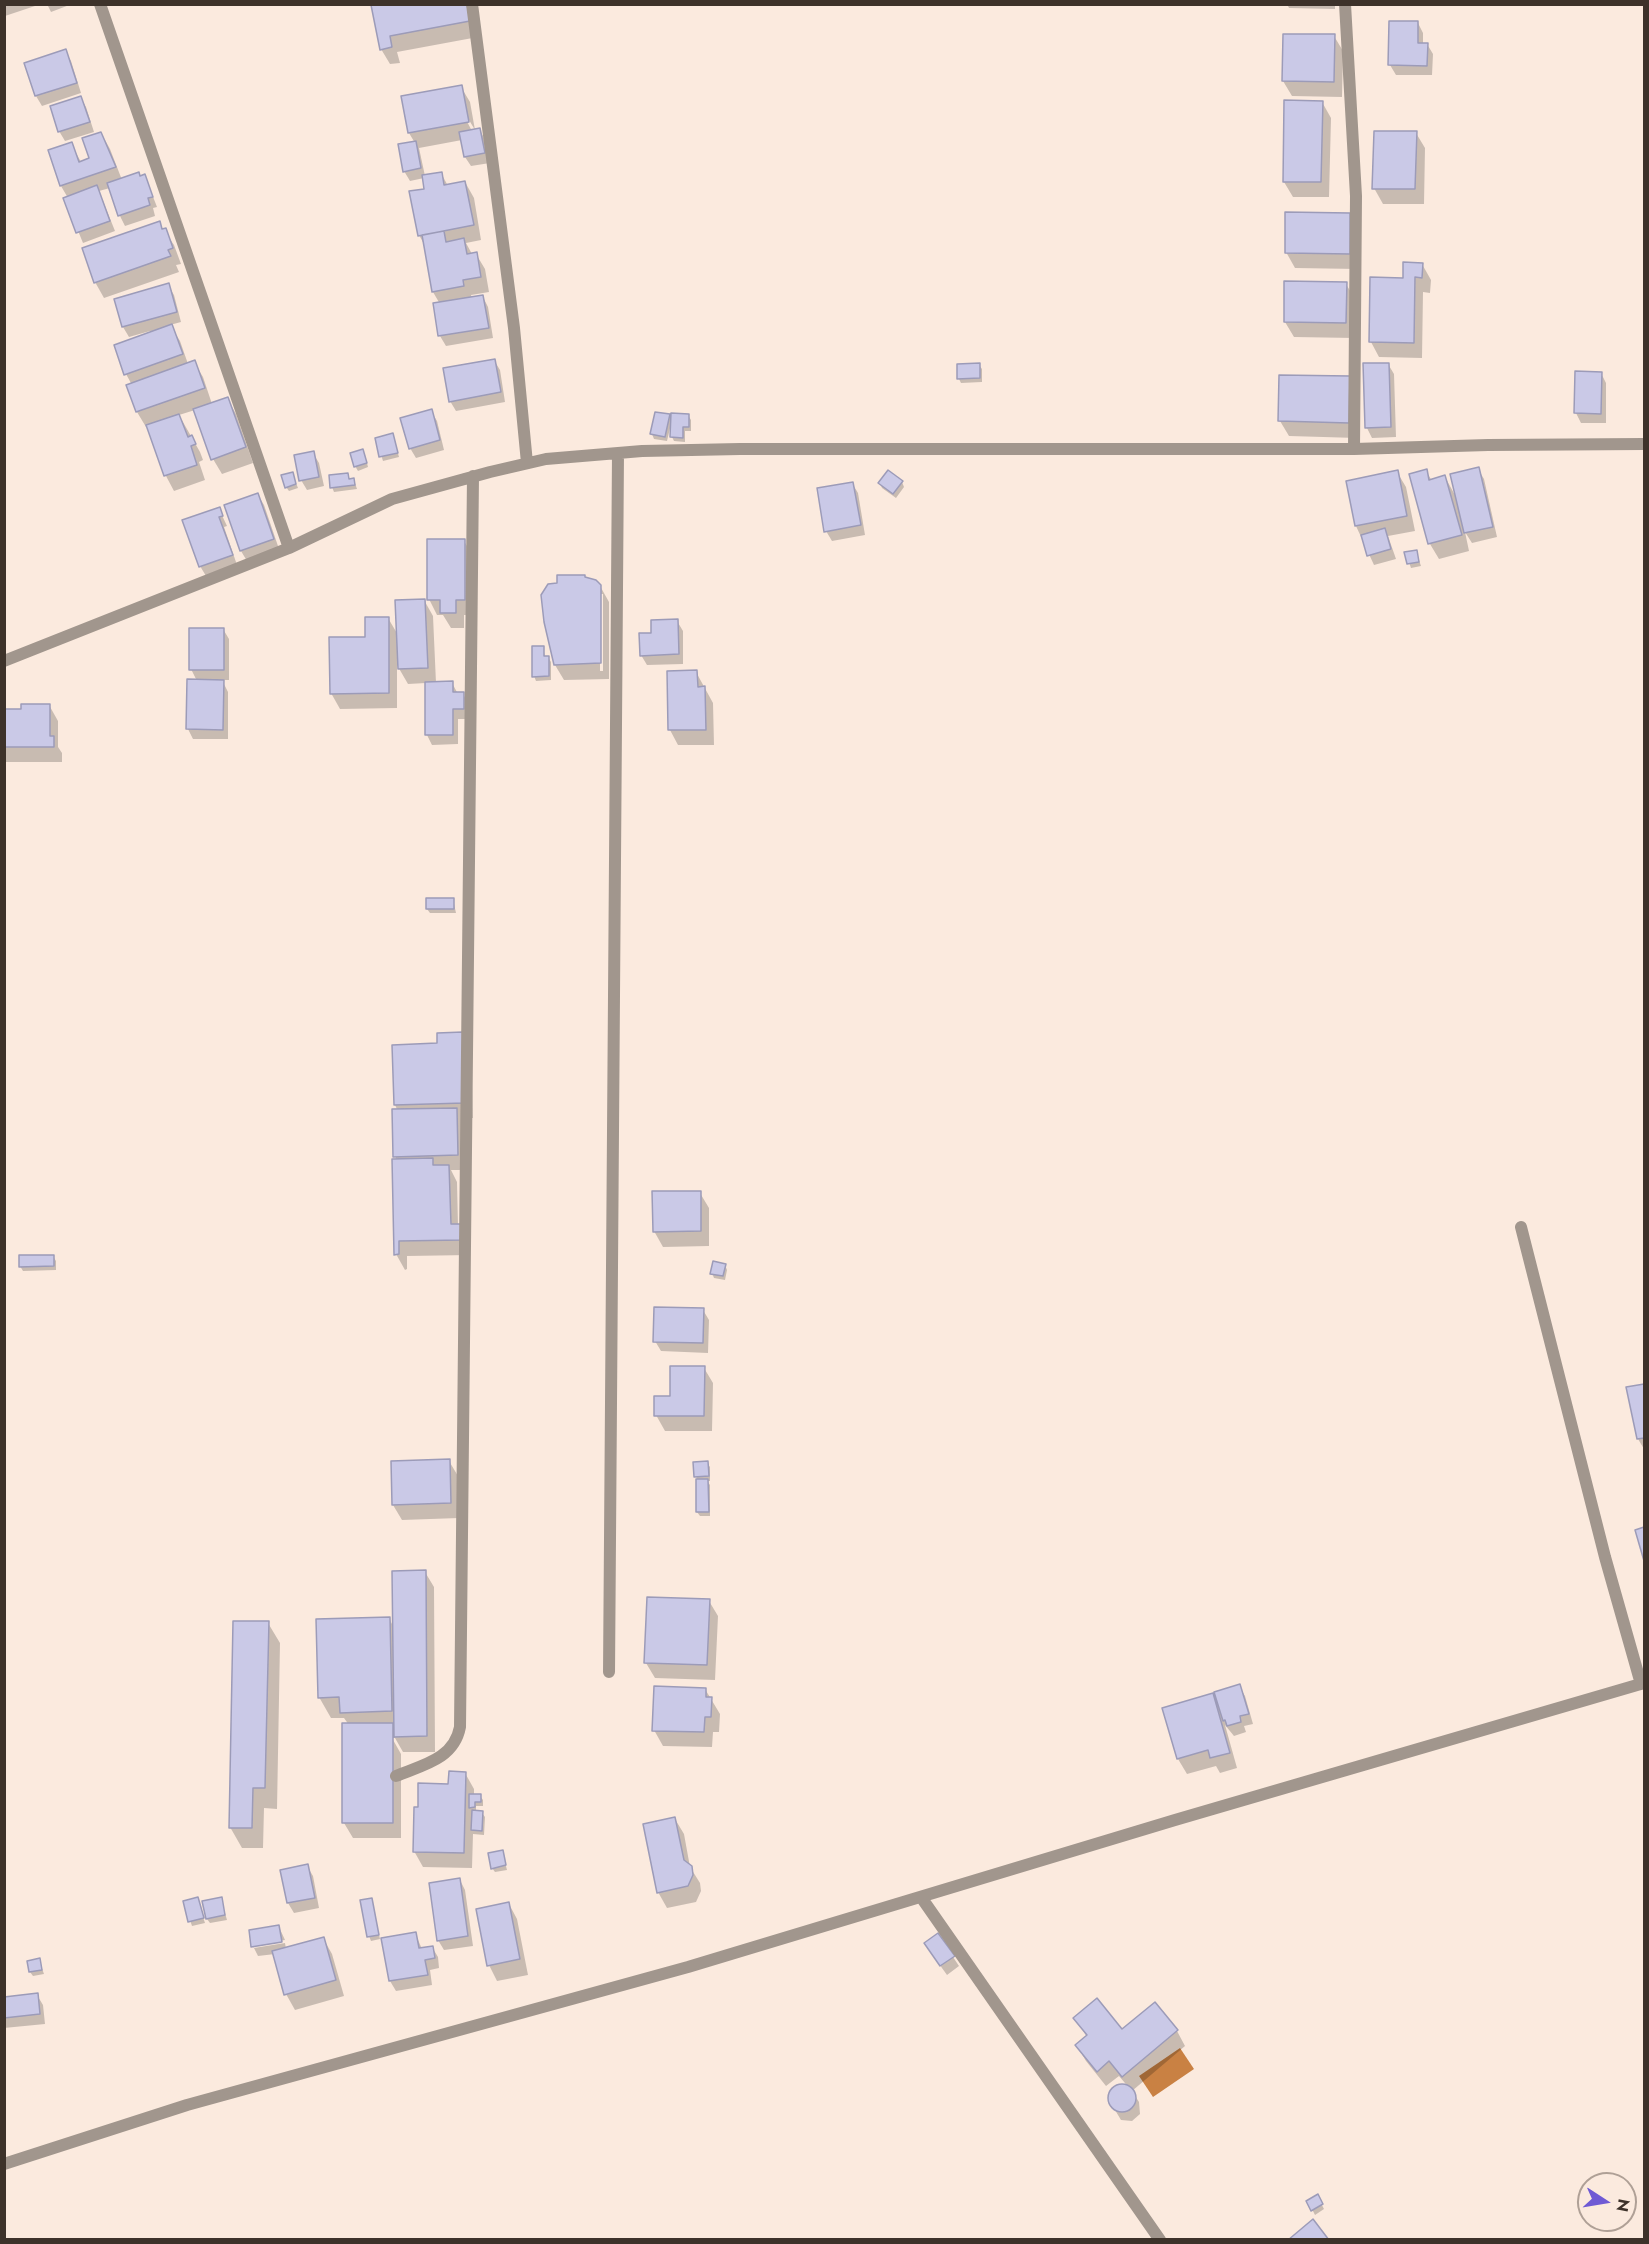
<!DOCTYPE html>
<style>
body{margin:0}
#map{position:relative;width:1649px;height:2244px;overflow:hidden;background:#fbeade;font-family:Jost,sans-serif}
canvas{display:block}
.frame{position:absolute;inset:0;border:6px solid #3d322a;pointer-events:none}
.north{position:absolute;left:1577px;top:2172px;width:60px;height:60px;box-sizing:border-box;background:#fbeade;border:2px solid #afa096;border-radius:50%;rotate:102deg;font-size:16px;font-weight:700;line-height:24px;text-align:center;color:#3d322a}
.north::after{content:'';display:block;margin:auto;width:21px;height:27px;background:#6f5ad4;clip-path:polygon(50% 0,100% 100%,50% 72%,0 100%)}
</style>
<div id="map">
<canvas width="1649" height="2244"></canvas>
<div class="frame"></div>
<div class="north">N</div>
</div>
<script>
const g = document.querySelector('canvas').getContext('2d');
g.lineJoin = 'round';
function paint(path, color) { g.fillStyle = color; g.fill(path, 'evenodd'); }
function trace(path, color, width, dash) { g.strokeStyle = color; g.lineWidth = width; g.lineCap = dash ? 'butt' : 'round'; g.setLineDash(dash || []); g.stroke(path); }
const water = new Path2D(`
 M 1180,2048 L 1194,2069 L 1153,2097 L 1139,2076 Z`);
const shadow = new Path2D(`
 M 4,4 L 38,4 L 38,5 L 5,16 Z
 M 47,4 L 72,4 L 51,12 Z
 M 472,4 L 478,37 L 397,52 L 400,63 L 390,64 L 381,49 L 373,7 Z
 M 1287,4 L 1335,4 L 1335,9 L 1289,8 Z
 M 1418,23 L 1423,33 L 1423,44 L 1427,44 L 1433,54 L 1432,75 L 1396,75 L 1390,65 Z
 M 1334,36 L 1343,51 L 1342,97 L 1292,96 L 1283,81 Z
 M 65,51 L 71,61 L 81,93 L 42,106 L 36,96 L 26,64 Z
 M 461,87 L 470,102 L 475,130 L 466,115 L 464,116 L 472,131 L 480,130 L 485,140 L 490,163 L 471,166 L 465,157 L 462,140 L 419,148 L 425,176 L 441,173 L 448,186 L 465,182 L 474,198 L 481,240 L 466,243 L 472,254 L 476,254 L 485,269 L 489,292 L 471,295 L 472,299 L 483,297 L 488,307 L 493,338 L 446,346 L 440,336 L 440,304 L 433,292 L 425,246 L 419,235 L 426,190 L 424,178 L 410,181 L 404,171 L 415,143 L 409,133 Z
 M 80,97 L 86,107 L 94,132 L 65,141 L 59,131 Z
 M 1322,102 L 1331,118 L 1329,197 L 1293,197 L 1284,182 Z
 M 101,133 L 110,149 L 122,180 L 145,176 L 157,207 L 153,208 L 155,216 L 125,226 L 120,216 L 110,188 L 99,191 L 115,231 L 83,243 L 65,199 L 68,198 L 61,186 L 49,151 L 71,144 L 81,162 L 91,159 Z
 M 1416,133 L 1425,148 L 1424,204 L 1383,204 L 1374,188 Z
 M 1350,214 L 1358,269 L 1295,268 L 1286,252 Z
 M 159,223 L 174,245 L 181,264 L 176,265 L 179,272 L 104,298 L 95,282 Z
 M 1422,264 L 1431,280 L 1430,293 L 1423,292 L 1422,358 L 1379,357 L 1371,342 L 1404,279 Z
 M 1346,284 L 1355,299 L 1354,338 L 1294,337 L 1285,322 Z
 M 168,285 L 174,295 L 181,322 L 170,325 L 180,341 L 188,364 L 194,362 L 203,377 L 212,404 L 227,398 L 236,414 L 253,463 L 222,474 L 213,459 L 195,410 L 179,415 L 200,452 L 203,460 L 199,462 L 205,480 L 174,491 L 166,476 L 148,426 L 146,427 L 137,412 L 132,385 L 126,374 L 150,333 L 150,331 L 129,337 L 123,327 L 116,300 Z
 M 494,360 L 500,370 L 505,402 L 456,411 L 450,401 Z
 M 1388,364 L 1394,374 L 1396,437 L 1372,438 L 1367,428 Z
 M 979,365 L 982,369 L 982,382 L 961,383 L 959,379 Z
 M 1601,373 L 1606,383 L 1606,423 L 1581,423 L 1576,413 Z
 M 1358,393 L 1357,438 L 1289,436 L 1280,421 Z
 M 431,411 L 437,421 L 444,450 L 416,458 L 410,448 Z
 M 688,415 L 691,420 L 691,431 L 685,431 L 685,442 L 674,441 L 672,437 L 672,424 L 671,424 L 667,441 L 654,439 L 652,434 L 669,416 L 672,422 Z
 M 376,439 L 394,439 L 399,457 L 383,461 Z
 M 313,453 L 319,463 L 324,486 L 307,490 L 301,480 Z
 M 365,455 L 368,467 L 358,471 L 355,466 Z
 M 1478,469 L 1484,479 L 1497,537 L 1472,543 L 1465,532 L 1469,551 L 1439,559 L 1430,544 L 1411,475 L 1426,471 L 1432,481 L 1445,477 L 1456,497 Z
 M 1397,472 L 1406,487 L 1415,531 L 1388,536 L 1396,559 L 1374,565 L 1356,526 L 1348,482 Z
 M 347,475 L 350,479 L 354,480 L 357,489 L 334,492 L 332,487 Z
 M 294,478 L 298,488 L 289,491 L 286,487 Z
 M 902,482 L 904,487 L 896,498 L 882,488 L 880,483 Z
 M 852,483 L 858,493 L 865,535 L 832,541 L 826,531 Z
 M 258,495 L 264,505 L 279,549 L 247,561 L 241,551 L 226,506 Z
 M 219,509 L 227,526 L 224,527 L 237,565 L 206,576 L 200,566 Z
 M 464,541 L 473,556 L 473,615 L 464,615 L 464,628 L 451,628 L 443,615 L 437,615 L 429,599 Z
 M 1416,551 L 1421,566 L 1411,568 L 1406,553 Z
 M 586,579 L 600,586 L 609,602 L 609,679 L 564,680 L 555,665 ZM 600,594 L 603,594 L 603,671 L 600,671 Z
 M 424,600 L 433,616 L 436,683 L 452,683 L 458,694 L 463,694 L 469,704 L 469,719 L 458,719 L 458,744 L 432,745 L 427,735 L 426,683 L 408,684 L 397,665 L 397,708 L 340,709 L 331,693 L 366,638 L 388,618 L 398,635 Z
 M 677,621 L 683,631 L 683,664 L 647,665 L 641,655 L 653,634 Z
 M 223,629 L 229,639 L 229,680 L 222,680 L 228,692 L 228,739 L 193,739 L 188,729 L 197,681 L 191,669 Z
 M 543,647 L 545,657 L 548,657 L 551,662 L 551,680 L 536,681 L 534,676 Z
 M 696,672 L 713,703 L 714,745 L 678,745 L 670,730 Z
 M 49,705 L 58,721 L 58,747 L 62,753 L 62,762 L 4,762 L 4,710 L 23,710 Z
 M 453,899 L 456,913 L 430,913 L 427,909 Z
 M 471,1049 L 473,1118 L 461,1119 L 466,1170 L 451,1170 L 457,1182 L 458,1226 L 470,1255 L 407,1256 L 407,1269 L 405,1270 L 396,1254 L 397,1160 L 395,1156 L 398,1111 L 395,1105 Z
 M 700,1193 L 709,1208 L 709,1246 L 663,1247 L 654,1231 Z
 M 53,1256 L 56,1261 L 56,1270 L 23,1271 L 20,1266 Z
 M 725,1265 L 727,1270 L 725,1280 L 714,1278 L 712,1273 Z
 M 703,1310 L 709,1320 L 708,1353 L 661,1351 L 655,1341 Z
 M 704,1368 L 713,1383 L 712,1431 L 665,1431 L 656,1415 Z
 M 1644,1385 L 1644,1449 L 1638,1439 L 1628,1388 Z
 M 449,1461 L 458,1476 L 459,1518 L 402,1520 L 393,1505 Z
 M 707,1463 L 710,1467 L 710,1481 L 707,1481 L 710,1485 L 710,1516 L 700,1516 L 697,1512 L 697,1480 L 694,1464 Z
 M 425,1572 L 434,1587 L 435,1752 L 403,1752 L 395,1738 L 392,1738 L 401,1754 L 401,1838 L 353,1838 L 344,1823 L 349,1725 L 344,1718 L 331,1718 L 319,1697 L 389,1618 L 394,1628 Z
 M 709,1601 L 718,1616 L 715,1680 L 655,1678 L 646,1663 Z
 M 268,1623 L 280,1643 L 277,1809 L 264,1808 L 263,1848 L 242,1848 L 230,1827 Z
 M 1239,1686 L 1245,1696 L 1253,1724 L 1244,1726 L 1246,1732 L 1234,1736 L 1225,1725 L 1237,1768 L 1220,1773 L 1216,1766 L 1187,1774 L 1178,1759 L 1164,1709 L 1212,1695 L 1218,1705 Z
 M 705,1689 L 720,1714 L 719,1732 L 713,1732 L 712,1747 L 663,1746 L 654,1730 Z
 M 465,1773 L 474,1789 L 474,1796 L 480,1796 L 483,1800 L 483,1806 L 476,1806 L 476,1812 L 482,1813 L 485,1817 L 484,1835 L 473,1834 L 472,1868 L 423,1867 L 414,1851 L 419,1808 Z
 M 675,1819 L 684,1834 L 690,1867 L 700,1883 L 701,1891 L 696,1902 L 667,1908 L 658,1892 Z
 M 502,1851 L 507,1870 L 495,1872 L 492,1868 Z
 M 307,1866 L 313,1876 L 319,1908 L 294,1913 L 288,1903 Z
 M 460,1880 L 465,1890 L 473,1946 L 444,1950 L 438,1940 Z
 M 197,1899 L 205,1923 L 192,1926 L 184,1902 Z
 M 221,1899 L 227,1920 L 210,1923 L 207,1919 Z
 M 371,1900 L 380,1939 L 371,1941 L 369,1936 Z
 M 509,1904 L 517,1919 L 528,1975 L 497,1981 L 489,1965 Z
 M 279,1927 L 285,1940 L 254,1945 L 254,1948 L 285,1943 L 286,1949 L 323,1938 L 332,1954 L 344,1996 L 295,2010 L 286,1994 L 275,1954 L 258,1956 L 253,1946 L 250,1932 Z
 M 415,1933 L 422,1949 L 432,1947 L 438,1957 L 439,1968 L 430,1970 L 432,1985 L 396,1991 L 390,1981 Z
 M 932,1954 L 953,1957 L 959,1966 L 947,1975 Z
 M 39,1960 L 44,1974 L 33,1976 L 30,1972 Z
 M 37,1995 L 43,2005 L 45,2024 L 4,2028 L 4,1998 Z
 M 1075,2018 L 1122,2031 L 1177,2031 L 1185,2046 L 1132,2091 L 1139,2102 L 1140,2114 L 1132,2121 L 1121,2120 L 1109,2100 L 1113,2090 L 1123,2086 L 1130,2089 L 1119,2076 L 1106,2086 L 1086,2061 L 1077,2046 L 1087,2037 Z
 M 1317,2196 L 1324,2209 L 1315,2215 L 1308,2201 Z`);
const building = new Path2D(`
 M 377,4 L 467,4 L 470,21 L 390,36 L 392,47 L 380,50 L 371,5 Z
 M 1389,21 L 1418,21 L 1418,43 L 1428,43 L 1427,66 L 1388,65 Z
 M 1283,34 L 1335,34 L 1334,82 L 1282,81 Z
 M 66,49 L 77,83 L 35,96 L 24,63 Z
 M 462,85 L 469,122 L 408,133 L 401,96 Z
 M 81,96 L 90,122 L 58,132 L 50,106 Z
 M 1284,100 L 1323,101 L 1321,182 L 1283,182 Z
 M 480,128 L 485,153 L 464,157 L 459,132 Z
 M 1374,131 L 1417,131 L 1415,189 L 1372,189 Z
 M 101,132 L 116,167 L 60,186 L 48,150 L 72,142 L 79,162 L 89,158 L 82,138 Z
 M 416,141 L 421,168 L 403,172 L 398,144 Z
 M 139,172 L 140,176 L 145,174 L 153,197 L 148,198 L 150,205 L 118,216 L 107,183 Z
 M 442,172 L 444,185 L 465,181 L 474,225 L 418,236 L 409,191 L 424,189 L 422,175 Z
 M 97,185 L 110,221 L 76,233 L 63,198 Z
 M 1285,212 L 1350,213 L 1350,254 L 1285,253 Z
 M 160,221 L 162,229 L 166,228 L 173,248 L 168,250 L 171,256 L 94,283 L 82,248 Z
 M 444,231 L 446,242 L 464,238 L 467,254 L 477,252 L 481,277 L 463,280 L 464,286 L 432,292 L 422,235 Z
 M 1403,262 L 1423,263 L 1422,278 L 1415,277 L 1414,343 L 1369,342 L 1370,277 L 1403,278 Z
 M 1284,281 L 1347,282 L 1346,323 L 1284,322 Z
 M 169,283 L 177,312 L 122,327 L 114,299 Z
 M 483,295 L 489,328 L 438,336 L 433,303 Z
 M 172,324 L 183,354 L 124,375 L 114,345 Z
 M 495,359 L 501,392 L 449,402 L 443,368 Z
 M 195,360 L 205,388 L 136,412 L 126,385 Z
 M 980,363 L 980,378 L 957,379 L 957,364 Z
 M 1363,363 L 1389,363 L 1391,427 L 1365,428 Z
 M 1575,371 L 1602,372 L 1601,414 L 1574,413 Z
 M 1279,375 L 1350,376 L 1349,423 L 1278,421 Z
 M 228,397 L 246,447 L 211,460 L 193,409 Z
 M 432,409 L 440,440 L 409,449 L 400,418 Z
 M 655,412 L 670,414 L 665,437 L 650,434 Z
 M 671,413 L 689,414 L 689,427 L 683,427 L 683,438 L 670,437 Z
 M 179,414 L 188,437 L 192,435 L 196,444 L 191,446 L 197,465 L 164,476 L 146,425 Z
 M 393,433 L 398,453 L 379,457 L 375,438 Z
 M 363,449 L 367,463 L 354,467 L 350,453 Z
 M 314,451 L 319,477 L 299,481 L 294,455 Z
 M 1479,467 L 1493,527 L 1464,533 L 1450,474 Z
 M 1427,469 L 1429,480 L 1445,475 L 1462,535 L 1428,544 L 1409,474 Z
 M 888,470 L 903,481 L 893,494 L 878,483 Z
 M 1398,470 L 1407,516 L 1355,526 L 1346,481 Z
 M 293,472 L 296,484 L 285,488 L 281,475 Z
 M 348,473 L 349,479 L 354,478 L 355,485 L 330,488 L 329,475 Z
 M 853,482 L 861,525 L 824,532 L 817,488 Z
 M 258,493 L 274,539 L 240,551 L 224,505 Z
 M 220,507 L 223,516 L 219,517 L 233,555 L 199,567 L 182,520 Z
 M 1385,528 L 1391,549 L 1367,556 L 1361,535 Z
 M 427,539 L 465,539 L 465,600 L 456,600 L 456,613 L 440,613 L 440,600 L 427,600 Z
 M 1417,550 L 1419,562 L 1407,564 L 1404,552 Z
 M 557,575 L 585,575 L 585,577 L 596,580 L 601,585 L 601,663 L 554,665 L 544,622 L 541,595 L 548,584 L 557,583 Z
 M 425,599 L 428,668 L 398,669 L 395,600 Z
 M 365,617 L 389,617 L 389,693 L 330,694 L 329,637 L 365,637 Z
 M 678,619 L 679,654 L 640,656 L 639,633 L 651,633 L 651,620 Z
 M 189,628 L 224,628 L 224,670 L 189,670 Z
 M 532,646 L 544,646 L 544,656 L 549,656 L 549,676 L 532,677 Z
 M 697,670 L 698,687 L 705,686 L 706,730 L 668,730 L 667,671 Z
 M 187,679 L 224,680 L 223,730 L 186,729 Z
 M 453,681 L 453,692 L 464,692 L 464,709 L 453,709 L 453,735 L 425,735 L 425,682 Z
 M 21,704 L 50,704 L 50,736 L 54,736 L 54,747 L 4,747 L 4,709 L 21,709 Z
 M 426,898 L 454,898 L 454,909 L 426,909 Z
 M 463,1032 L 465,1103 L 394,1105 L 392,1045 L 437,1043 L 437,1033 Z
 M 457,1108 L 458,1155 L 393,1157 L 392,1109 Z
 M 433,1158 L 433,1165 L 449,1165 L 451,1224 L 462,1224 L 462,1240 L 399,1241 L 399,1254 L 394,1255 L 392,1159 Z
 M 652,1191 L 701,1191 L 701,1231 L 653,1232 Z
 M 19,1255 L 54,1255 L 54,1266 L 19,1267 Z
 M 713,1261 L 726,1264 L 723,1276 L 710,1274 Z
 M 654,1307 L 704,1308 L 703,1343 L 653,1342 Z
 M 670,1366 L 705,1366 L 704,1416 L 654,1416 L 654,1396 L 670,1396 Z
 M 1644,1384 L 1644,1438 L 1637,1439 L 1626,1387 Z
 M 450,1459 L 451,1503 L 392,1505 L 391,1461 Z
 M 708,1461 L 709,1476 L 694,1477 L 693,1462 Z
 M 696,1479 L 708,1479 L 709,1512 L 696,1512 Z
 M 1644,1527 L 1644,1561 L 1635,1530 Z
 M 426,1570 L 427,1736 L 394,1737 L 392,1571 Z
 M 647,1597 L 710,1599 L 707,1665 L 644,1663 Z
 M 390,1617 L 392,1711 L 340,1713 L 339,1697 L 318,1698 L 316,1619 Z
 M 233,1621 L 269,1621 L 265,1788 L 253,1788 L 252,1828 L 229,1828 Z
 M 1240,1684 L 1249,1714 L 1240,1716 L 1241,1722 L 1227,1726 L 1225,1720 L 1223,1721 L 1214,1692 Z
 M 654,1686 L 706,1688 L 706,1697 L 712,1697 L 711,1717 L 705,1717 L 704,1732 L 652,1731 Z
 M 1213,1693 L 1230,1753 L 1210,1758 L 1208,1750 L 1177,1759 L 1162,1708 Z
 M 342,1723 L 393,1723 L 393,1823 L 342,1823 Z
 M 449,1771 L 466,1772 L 464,1853 L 413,1852 L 414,1807 L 418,1807 L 418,1783 L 448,1784 Z
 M 469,1794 L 481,1794 L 481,1802 L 475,1802 L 475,1807 L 469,1808 Z
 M 472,1810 L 483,1811 L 482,1831 L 471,1830 Z
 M 675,1817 L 684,1860 L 692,1866 L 693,1875 L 688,1886 L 657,1893 L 643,1824 Z
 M 503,1850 L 506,1865 L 491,1869 L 488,1853 Z
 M 308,1864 L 315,1898 L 287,1903 L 280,1870 Z
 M 460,1878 L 468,1936 L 437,1941 L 429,1883 Z
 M 198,1897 L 204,1918 L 188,1922 L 183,1901 Z
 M 222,1897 L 225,1915 L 206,1919 L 202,1901 Z
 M 372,1898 L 379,1935 L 367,1937 L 360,1900 Z
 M 509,1902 L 520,1959 L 487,1966 L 476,1909 Z
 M 279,1925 L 282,1942 L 251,1947 L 249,1930 Z
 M 416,1932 L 419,1948 L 433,1946 L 435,1958 L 425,1960 L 428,1975 L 389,1981 L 381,1938 Z
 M 938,1933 L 955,1956 L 940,1966 L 924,1943 Z
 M 324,1937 L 336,1980 L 284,1995 L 272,1951 Z
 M 40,1958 L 42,1970 L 29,1972 L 27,1961 Z
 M 38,1993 L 40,2014 L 4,2018 L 4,1997 Z
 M 1097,1998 L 1122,2029 L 1155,2002 L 1178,2030 L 1122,2077 L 1109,2061 L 1097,2072 L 1075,2045 L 1087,2035 L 1073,2018 Z
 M1108 2098a14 14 0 1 1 28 0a14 14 0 1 1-28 0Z
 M 1318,2194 L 1323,2204 L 1311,2211 L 1306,2201 Z
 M 1313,2219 L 1329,2240 L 1288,2240 Z`);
const street = new Path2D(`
 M 100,4 L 289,548
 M 472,4 L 514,328 L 527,463
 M 1345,4 L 1356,196 L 1354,449
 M 4,661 L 289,548 L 392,499 L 490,472 L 546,459 L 642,451 L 740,449 L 1354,449 L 1488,445 L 1644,444
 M 1521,1227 L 1605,1557 L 1641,1684
 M 609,1672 L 618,453
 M 396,1776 C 423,1765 454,1759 460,1727 L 473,476
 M 921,1897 L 1160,2240
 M 4,2164 L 187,2105 L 688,1967 L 1175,1820 L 1644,1683`);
paint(water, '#c98143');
paint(shadow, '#0003');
paint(building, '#cac9e7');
trace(building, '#9c9bb8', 1.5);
trace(street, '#a1968d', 12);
</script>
